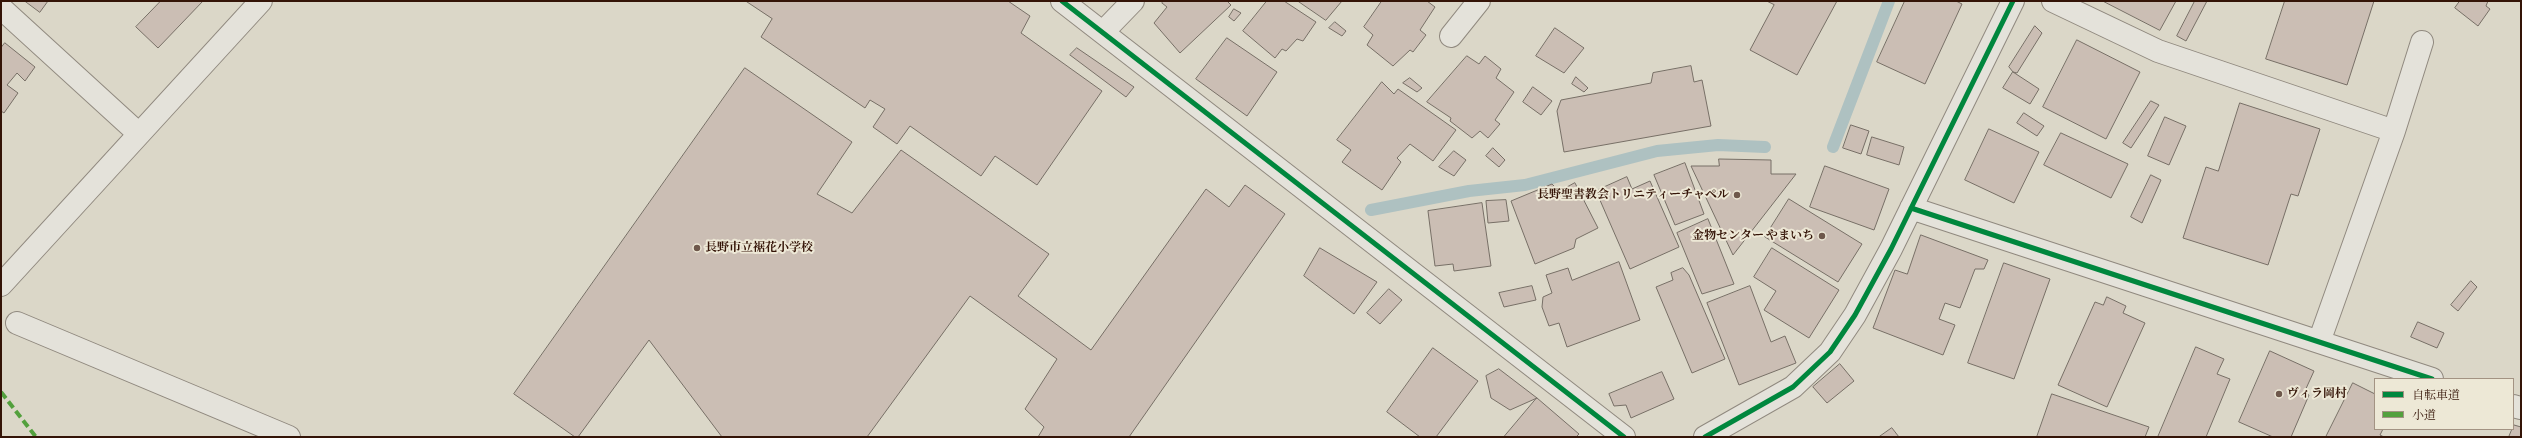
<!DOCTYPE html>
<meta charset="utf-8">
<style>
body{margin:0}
#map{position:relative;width:2522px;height:438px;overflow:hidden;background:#dbd7c8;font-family:Alegreya,"Noto Serif JP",serif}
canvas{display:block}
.frame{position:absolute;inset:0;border:2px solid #341407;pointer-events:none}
.legend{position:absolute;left:2374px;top:378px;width:140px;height:52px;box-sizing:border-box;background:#ede8d6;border:1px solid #a39383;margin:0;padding:5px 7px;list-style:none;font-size:12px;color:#341407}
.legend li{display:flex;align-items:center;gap:8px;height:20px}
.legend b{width:20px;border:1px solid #a39383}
</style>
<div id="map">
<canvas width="2522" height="438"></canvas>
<div class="frame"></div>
<ul class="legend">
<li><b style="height:5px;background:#00873e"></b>自転車道</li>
<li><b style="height:5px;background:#53a03d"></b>小道</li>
</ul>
</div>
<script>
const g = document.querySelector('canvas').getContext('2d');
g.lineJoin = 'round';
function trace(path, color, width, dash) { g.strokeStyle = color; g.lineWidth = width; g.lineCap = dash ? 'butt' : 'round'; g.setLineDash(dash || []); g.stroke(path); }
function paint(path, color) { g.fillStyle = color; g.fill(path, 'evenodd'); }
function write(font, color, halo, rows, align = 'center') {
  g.font = font + ' Alegreya,"Noto Serif JP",serif'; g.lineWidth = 4; g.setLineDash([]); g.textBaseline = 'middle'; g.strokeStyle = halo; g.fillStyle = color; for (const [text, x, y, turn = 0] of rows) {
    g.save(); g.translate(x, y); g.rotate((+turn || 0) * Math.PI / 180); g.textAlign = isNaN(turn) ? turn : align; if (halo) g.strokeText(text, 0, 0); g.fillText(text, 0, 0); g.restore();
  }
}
const stream = new Path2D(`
 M 1833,147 L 1889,1
 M 1371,210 L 1469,191 L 1525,185 L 1657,151 L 1718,145 L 1765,147`);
const building = new Path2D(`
 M 25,1 L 48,1 L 40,12 Z
 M 161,1 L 203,1 L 158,48 L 136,27 Z
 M 746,1 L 1008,1 L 1030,16 L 1021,33 L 1102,91 L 1037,185 L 995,156 L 981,176 L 910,126 L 897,144 L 873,127 L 885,109 L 870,100 L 865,108 L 761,37 L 772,19 Z
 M 1164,1 L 1227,1 L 1231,5 L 1180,53 L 1154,23 L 1167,7 L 1162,3 Z
 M 1267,1 L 1284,1 L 1316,22 L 1303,41 L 1297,39 L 1286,51 L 1282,49 L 1275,58 L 1243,31 Z
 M 1298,1 L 1342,1 L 1326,20 Z
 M 1382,1 L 1427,1 L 1435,7 L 1420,30 L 1426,35 L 1413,52 L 1410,50 L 1393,66 L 1367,45 L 1373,35 L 1364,27 Z
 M 1767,1 L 1837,1 L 1797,75 L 1750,50 L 1774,5 Z
 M 1905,1 L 1956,1 L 1962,4 L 1925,84 L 1877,62 Z
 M 2103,1 L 2176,1 L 2160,30 Z
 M 2195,1 L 2207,1 L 2186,41 L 2177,36 Z
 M 2285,1 L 2374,1 L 2347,85 L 2266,59 Z
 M 2460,1 L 2488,1 L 2486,6 L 2490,9 L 2478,26 L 2455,8 Z
 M 1234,9 L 1241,13 L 1234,21 L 1229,17 Z
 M 1335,22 L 1346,31 L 1342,36 L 1329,28 Z
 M 2035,26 L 2042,33 L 2017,73 L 2013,72 L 2009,67 Z
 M 1555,28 L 1584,48 L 1564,73 L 1536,56 Z
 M 1227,38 L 1277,72 L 1247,116 L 1196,79 Z
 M 2077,40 L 2140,72 L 2106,139 L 2043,107 Z
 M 5,43 L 35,67 L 25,81 L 17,73 L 7,85 L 18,93 L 4,113 L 1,111 L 1,48 Z
 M 1077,48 L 1134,87 L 1126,97 L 1070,55 Z
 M 1467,56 L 1479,64 L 1485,56 L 1501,69 L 1496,78 L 1514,92 L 1495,120 L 1500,124 L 1488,138 L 1480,131 L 1472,138 L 1450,121 L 1451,118 L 1427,102 Z
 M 1691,66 L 1694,82 L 1702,80 L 1711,126 L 1564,152 L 1557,111 L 1561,100 L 1651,83 L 1653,73 Z
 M 745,68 L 852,142 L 817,194 L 852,213 L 901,150 L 1049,254 L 1018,296 L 1091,350 L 1206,189 L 1229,207 L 1245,185 L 1285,214 L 1129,437 L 1038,437 L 1044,427 L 1025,409 L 1057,359 L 970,296 L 867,437 L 722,437 L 649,340 L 578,437 L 575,437 L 514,394 Z
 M 2013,72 L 2039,89 L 2030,104 L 2003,88 Z
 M 1576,77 L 1588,88 L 1584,92 L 1572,84 Z
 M 1410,78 L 1422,88 L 1417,92 L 1403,83 Z
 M 1382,82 L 1394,94 L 1398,89 L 1456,130 L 1433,161 L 1410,144 L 1397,158 L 1401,162 L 1382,190 L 1342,162 L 1351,150 L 1337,140 Z
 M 1533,87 L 1552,101 L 1541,115 L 1523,102 Z
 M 2151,101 L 2159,105 L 2131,148 L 2123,143 Z
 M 2240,103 L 2320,129 L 2298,196 L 2291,194 L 2268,265 L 2183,238 L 2206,167 L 2218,171 Z
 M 2024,113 L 2044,126 L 2037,136 L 2017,123 Z
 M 2165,117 L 2186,126 L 2169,165 L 2148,156 Z
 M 1851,125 L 1869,131 L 1861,154 L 1843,148 Z
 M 1989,129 L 2039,152 L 2014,203 L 1965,180 Z
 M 2061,133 L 2128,164 L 2111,198 L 2044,165 Z
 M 1872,137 L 1904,147 L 1899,165 L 1867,155 Z
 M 1493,148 L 1505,160 L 1499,167 L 1486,156 Z
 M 1454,151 L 1466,160 L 1454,176 L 1439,167 Z
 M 1719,159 L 1771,160 L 1771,174 L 1796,174 L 1733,255 L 1691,166 L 1719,166 Z
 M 1685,163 L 1704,214 L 1675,225 L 1654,175 Z
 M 1825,166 L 1889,189 L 1874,230 L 1810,207 Z
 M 2151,175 L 2161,180 L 2142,223 L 2131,217 Z
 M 1627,177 L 1632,189 L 1650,181 L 1679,247 L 1630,269 L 1596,191 Z
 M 1575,183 L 1598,228 L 1576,239 L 1574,248 L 1535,264 L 1511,201 L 1552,184 L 1559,191 Z
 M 1789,199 L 1862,244 L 1838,282 L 1765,237 Z
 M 1506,200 L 1509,221 L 1488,223 L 1486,201 Z
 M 1482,203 L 1491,266 L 1454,271 L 1453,264 L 1435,266 L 1428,211 Z
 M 1708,219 L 1734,284 L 1702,294 L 1677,233 Z
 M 1921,235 L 1988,260 L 1984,269 L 1975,269 L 1960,308 L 1945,303 L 1939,319 L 1955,325 L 1943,355 L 1873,328 L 1895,270 L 1907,274 Z
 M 1320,248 L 1377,282 L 1354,314 L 1304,276 Z
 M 1772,248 L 1839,290 L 1809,338 L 1764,310 L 1776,291 L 1754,277 Z
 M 1619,262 L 1640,320 L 1567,347 L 1559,323 L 1549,326 L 1542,307 L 1543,297 L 1552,293 L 1546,275 L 1568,268 L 1572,280 Z
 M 2004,263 L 2050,279 L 2014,379 L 1968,363 Z
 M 1683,268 L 1689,275 L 1725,359 L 1692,373 L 1656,287 L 1673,280 L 1671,273 Z
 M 2471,281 L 2477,287 L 2458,311 L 2451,305 Z
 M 1532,286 L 1536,300 L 1504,307 L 1499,293 Z
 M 1750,286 L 1771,342 L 1785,336 L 1796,363 L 1739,385 L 1707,303 Z
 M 1389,289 L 1402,300 L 1380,324 L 1367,313 Z
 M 2107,297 L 2126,306 L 2123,313 L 2145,323 L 2107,407 L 2058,385 L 2095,302 L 2103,305 Z
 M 2418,322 L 2444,333 L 2437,348 L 2411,337 Z
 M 2196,347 L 2224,359 L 2217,374 L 2230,379 L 2206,437 L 2158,437 Z
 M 1433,348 L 1478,381 L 1436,437 L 1420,437 L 1387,412 Z
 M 2270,351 L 2314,371 L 2304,393 L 2309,395 L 2291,437 L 2273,437 L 2239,422 Z
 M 1840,364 L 1854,381 L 1827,403 L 1813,387 Z
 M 1499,369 L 1537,398 L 1510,410 L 1491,398 L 1486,376 Z
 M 1662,372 L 1674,399 L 1631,418 L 1626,405 L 1614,406 L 1609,394 Z
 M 2353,383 L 2375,394 L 2375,429 L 2383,429 L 2380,435 L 2384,437 L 2326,437 Z
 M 2052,394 L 2149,427 L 2145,437 L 2037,437 Z
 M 1537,398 L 1579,434 L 1576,437 L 1504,437 Z
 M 2514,425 L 2521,427 L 2521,437 L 2509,437 Z
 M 1892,428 L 1899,437 L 1879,437 Z`);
const minor = new Path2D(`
 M 1062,1 L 1624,437
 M 2053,1 L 2158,51 L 2394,131
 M 1,8 L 139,134
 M 1103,32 L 1133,1
 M 1451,36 L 1479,1
 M 1911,208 L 2432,379
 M 1,285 L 261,1
 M 17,323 L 289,437
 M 2319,342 L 2394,131 L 2422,42
 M 2513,406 L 2521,408
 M 1705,437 L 1793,387 L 1830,352 L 1855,315 L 1891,249 L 2013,1`);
const quiet = new Path2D(`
 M 1,392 L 36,437`);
const cycleway = new Path2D(`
 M 1062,1 L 1624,437
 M 1911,208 L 2432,379
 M 1705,437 L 1793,387 L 1830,352 L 1855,315 L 1891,249 L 2013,1`);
const markers = [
 [1737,195,4,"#6e584b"],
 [1822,236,4,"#6e584b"],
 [697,248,4,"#6e584b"],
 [2279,394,4,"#6e584b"]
];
const poiNames = [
 ["長野聖書教会トリニティーチャペル",1729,195],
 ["金物センター やまいち",1814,236],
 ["長野市立裾花小学校",705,248,"left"],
 ["ヴィラ岡村",2287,394,"left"]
];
trace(stream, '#aec1c1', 12);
paint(building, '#cbbeb4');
trace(building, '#776f66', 1);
trace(minor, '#90897f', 24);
trace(minor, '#e4e2da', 22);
trace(quiet, '#53a03d', 4, [8, 4]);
trace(cycleway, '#00873e', 5);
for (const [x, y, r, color] of markers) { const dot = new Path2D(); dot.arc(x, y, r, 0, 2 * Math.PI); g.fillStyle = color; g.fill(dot); trace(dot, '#ede8d6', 1.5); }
write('bold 12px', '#341407', '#ede8d6', poiNames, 'right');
</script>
